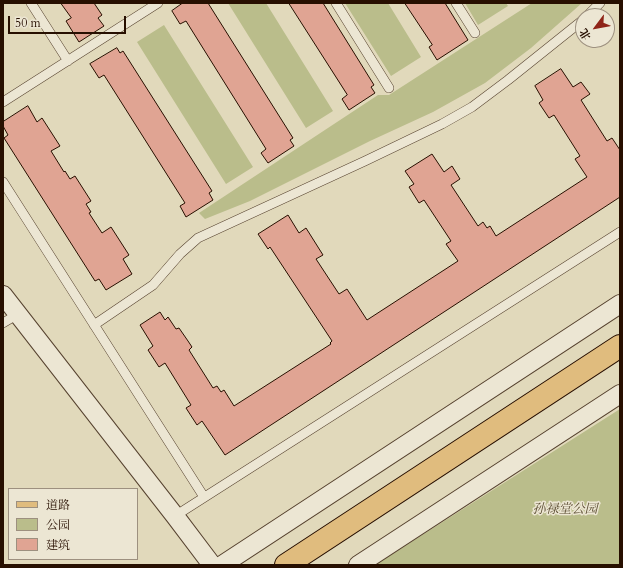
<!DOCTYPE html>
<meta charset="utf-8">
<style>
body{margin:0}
#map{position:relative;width:623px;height:568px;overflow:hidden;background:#e1d9bb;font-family:Cardo,"Noto Serif SC",serif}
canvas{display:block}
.frame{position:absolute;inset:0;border:4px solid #270f00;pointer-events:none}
.legend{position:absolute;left:8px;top:488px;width:130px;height:72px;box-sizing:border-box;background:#ece6d3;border:1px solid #9d907f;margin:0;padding:5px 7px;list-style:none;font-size:12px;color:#270f00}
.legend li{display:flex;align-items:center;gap:8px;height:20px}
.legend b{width:20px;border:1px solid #9d907f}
.north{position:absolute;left:575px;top:8px;width:40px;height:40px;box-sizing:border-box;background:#ece6d3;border:1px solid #9d907f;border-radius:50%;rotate:238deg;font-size:11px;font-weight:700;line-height:16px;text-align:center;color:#270f00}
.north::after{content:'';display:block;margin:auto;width:14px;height:18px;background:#8f2418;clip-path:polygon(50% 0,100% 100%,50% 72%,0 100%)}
.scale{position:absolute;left:8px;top:16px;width:118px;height:18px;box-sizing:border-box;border:2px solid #270f00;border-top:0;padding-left:5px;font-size:12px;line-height:14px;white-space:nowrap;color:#270f00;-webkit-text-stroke:3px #ece6d3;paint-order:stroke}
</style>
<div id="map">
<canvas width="623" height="568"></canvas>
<div class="frame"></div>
<ul class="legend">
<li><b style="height:5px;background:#e0bc7e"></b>道路</li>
<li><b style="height:11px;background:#babd8b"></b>公园</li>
<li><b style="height:11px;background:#e0a493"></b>建筑</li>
</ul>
<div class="north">北</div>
<div class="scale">50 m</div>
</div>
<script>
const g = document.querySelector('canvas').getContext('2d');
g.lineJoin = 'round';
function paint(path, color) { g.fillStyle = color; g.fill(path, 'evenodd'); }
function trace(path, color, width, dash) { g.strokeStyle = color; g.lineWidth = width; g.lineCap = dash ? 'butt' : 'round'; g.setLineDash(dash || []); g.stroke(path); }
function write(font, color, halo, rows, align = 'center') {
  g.font = font + ' Cardo,"Noto Serif SC",serif'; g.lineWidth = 3; g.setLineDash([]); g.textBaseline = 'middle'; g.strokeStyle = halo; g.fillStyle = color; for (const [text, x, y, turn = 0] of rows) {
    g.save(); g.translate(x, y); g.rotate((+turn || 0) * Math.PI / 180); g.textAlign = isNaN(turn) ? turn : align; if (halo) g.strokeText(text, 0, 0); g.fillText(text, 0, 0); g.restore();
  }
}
const green = new Path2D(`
 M 228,3 L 266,3 L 333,111 L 306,128 Z
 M 345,3 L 388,3 L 421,57 L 391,76 Z
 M 465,3 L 506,3 L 508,6 L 478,25 Z
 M 532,3 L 582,3 L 531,48 L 485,83 L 433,112 L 370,141 L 250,201 L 205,219 L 199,213 L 378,95 L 389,95 Z
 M 164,25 L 253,167 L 226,184 L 137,42 Z
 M 620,409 L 620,565 L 375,565 Z`);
const building = new Path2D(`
 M 61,3 L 94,3 L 102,15 L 98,18 L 104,26 L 79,42 L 66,21 L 71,18 Z
 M 183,3 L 208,3 L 293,138 L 290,140 L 294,146 L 268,163 L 261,153 L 266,149 L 186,21 L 180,24 L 172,11 Z
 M 289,3 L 323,3 L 374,85 L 371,87 L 375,93 L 349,110 L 342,99 L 347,95 Z
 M 405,3 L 445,3 L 468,40 L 437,60 L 429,47 L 432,45 Z
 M 117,48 L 120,53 L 123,51 L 212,191 L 209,193 L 213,200 L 186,217 L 180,206 L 185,203 L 104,75 L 99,78 L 90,64 Z
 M 561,69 L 573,87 L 581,82 L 590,94 L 581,100 L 607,141 L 612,138 L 620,150 L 620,197 L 225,455 L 202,421 L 197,425 L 186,408 L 191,405 L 165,363 L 159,367 L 148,350 L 153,346 L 140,325 L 160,312 L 165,320 L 168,317 L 176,329 L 179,328 L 188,341 L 192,347 L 189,350 L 213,388 L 217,386 L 221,392 L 224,390 L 234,406 L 331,344 L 330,343 L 332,341 L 270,247 L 268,249 L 258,234 L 288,215 L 299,233 L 306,228 L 323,255 L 316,259 L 339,294 L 347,289 L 367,320 L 458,261 L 446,244 L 451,241 L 424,200 L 419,203 L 409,187 L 414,184 L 405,171 L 432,154 L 444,172 L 452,166 L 460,179 L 451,185 L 478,226 L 483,222 L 487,228 L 490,226 L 496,236 L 587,177 L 575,159 L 580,156 L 554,115 L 549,118 L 539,103 L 543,100 L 535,86 Z
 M 28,106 L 37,122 L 42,118 L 60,146 L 51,151 L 64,172 L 65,171 L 70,179 L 75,176 L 91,201 L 86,204 L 91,212 L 89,213 L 102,233 L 111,227 L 129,255 L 123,259 L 132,274 L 106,290 L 99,279 L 95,281 L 4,138 L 8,135 L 3,126 L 3,122 Z`);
const lane = new Path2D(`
 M 31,3 L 68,61
 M 336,3 L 389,88
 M 456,3 L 475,33
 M 587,16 L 600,3
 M 3,102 L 158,3
 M 3,182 L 204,497
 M 3,323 L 18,314
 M 94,325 L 153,285 L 180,254 L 198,238 L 365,161 L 442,124 L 472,107 L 508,80 L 583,20
 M 175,516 L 620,232`);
const street = new Path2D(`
 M 3,295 L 175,516 L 212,565
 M 222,565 L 620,304
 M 358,565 L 620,394`);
const primary = new Path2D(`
 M 286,565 L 620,346`);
const parkNames = [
 ["孙禄堂公园",565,510]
];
paint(green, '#babd8b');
paint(building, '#e0a493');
trace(building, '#270f00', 1);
trace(lane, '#56422f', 10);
trace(street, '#56422f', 20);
trace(primary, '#270f00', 24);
trace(lane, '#ece6d3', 9);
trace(street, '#ece6d3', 18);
trace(primary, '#e0bc7e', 22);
write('italic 13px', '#5a4c31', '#ece6d3', parkNames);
</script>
